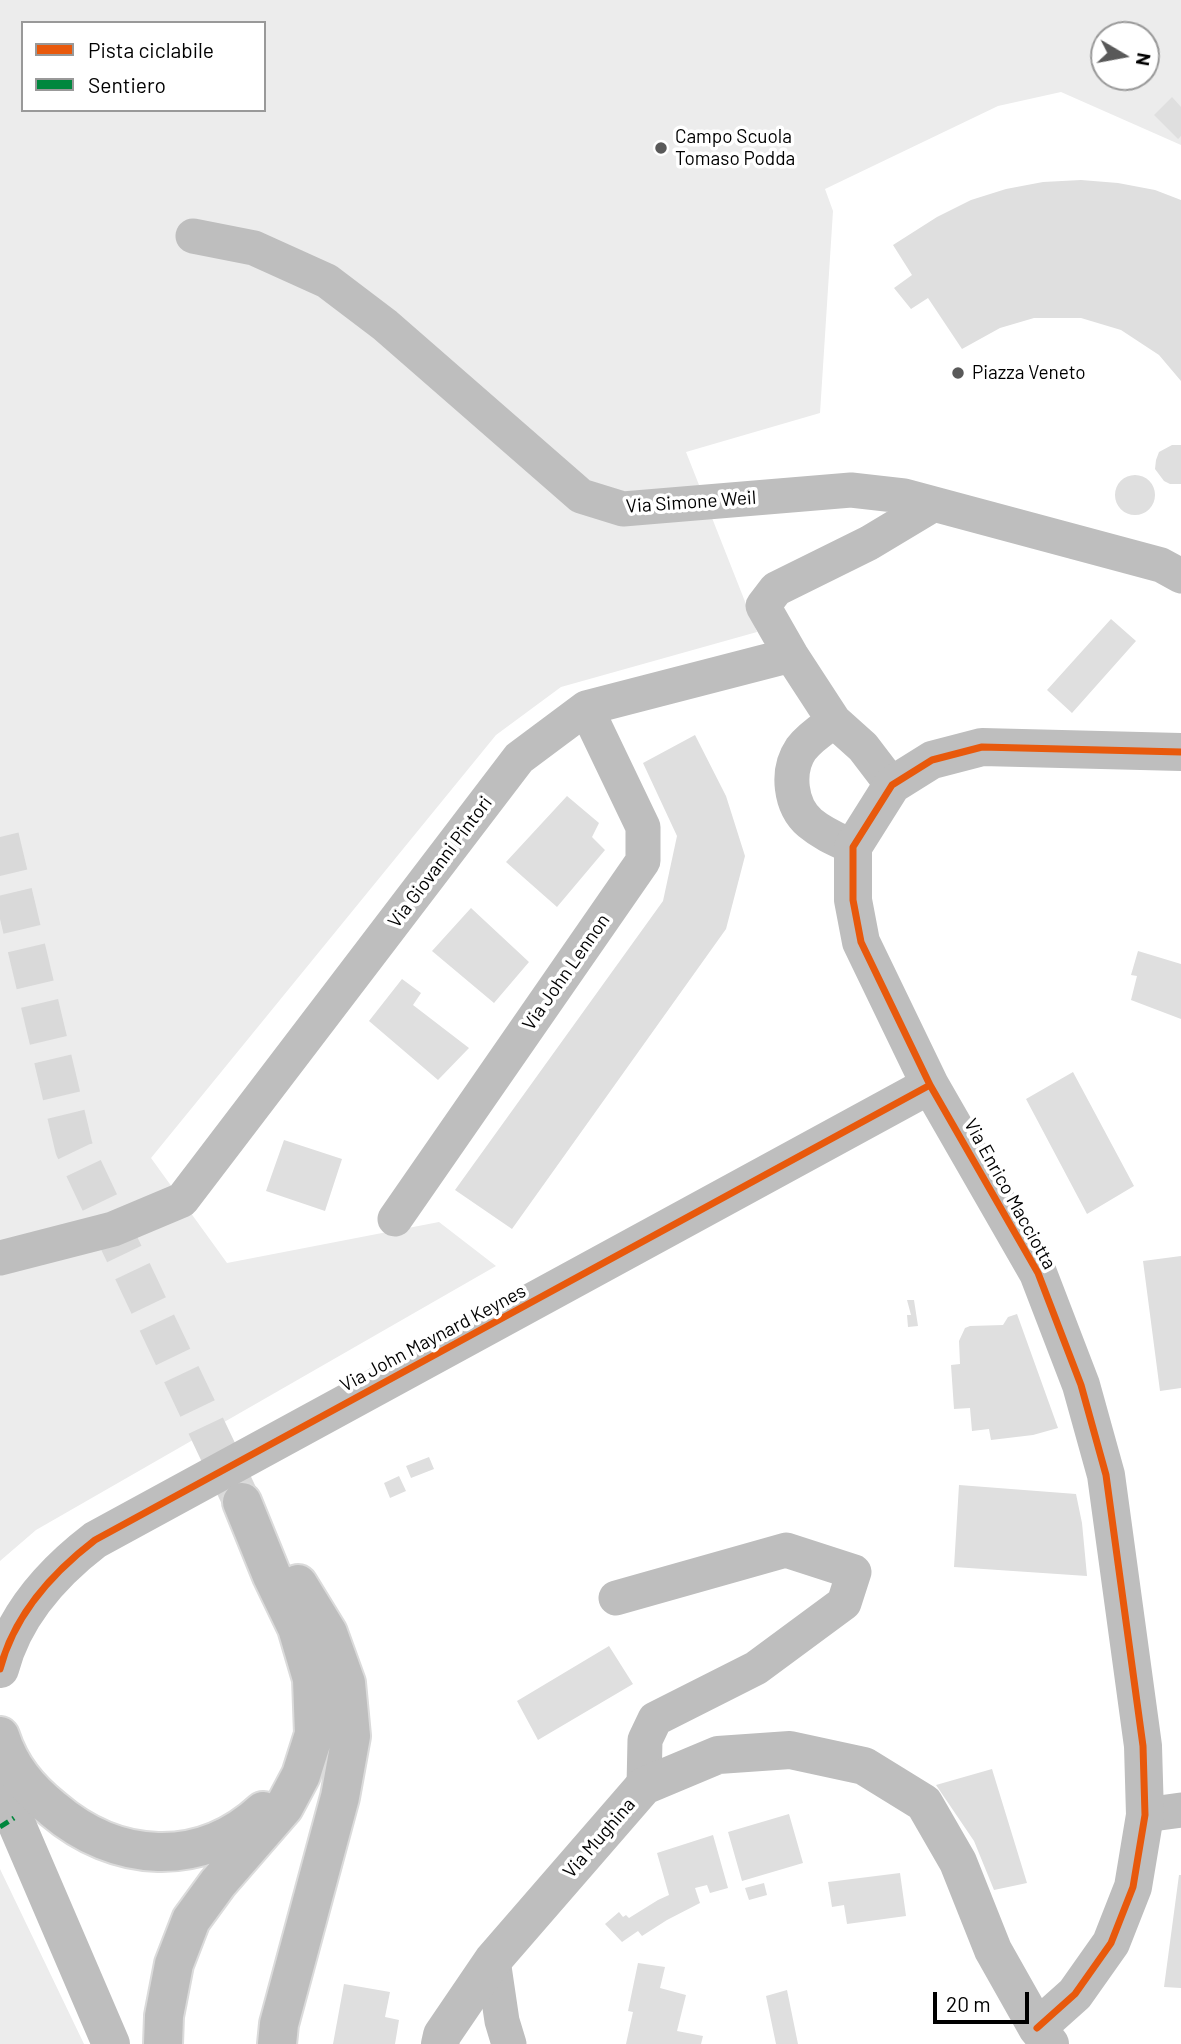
<!DOCTYPE html>
<style>
body{margin:0}
#map{position:relative;width:1181px;height:2044px;overflow:hidden;background:#fff;font-family:Barlow,sans-serif}
canvas{display:block}
.legend{position:absolute;left:21px;top:21px;width:245px;height:91px;box-sizing:border-box;background:#fff;border:2px solid #999;margin:0;padding:9px 12px;list-style:none;font-size:21px;color:#000}
.legend li{display:flex;align-items:center;gap:14px;height:35px}
.legend b{width:35px;border:2px solid #999}
.north{position:absolute;left:1090px;top:21px;width:70px;height:70px;box-sizing:border-box;background:#fff;border:2px solid #999;border-radius:50%;rotate:100deg;font-size:19px;font-weight:700;line-height:28px;text-align:center;color:#000}
.north::after{content:'';display:block;margin:auto;width:24px;height:32px;background:#595959;clip-path:polygon(50% 0,100% 100%,50% 72%,0 100%)}
.scale{position:absolute;left:933px;top:1992px;width:96px;height:32px;box-sizing:border-box;border:4px solid #000;border-top:0;padding-left:9px;font-size:21px;line-height:24px;white-space:nowrap;color:#000;-webkit-text-stroke:5px #fff;paint-order:stroke}
</style>
<div id="map">
<canvas width="1181" height="2044"></canvas>
<ul class="legend">
<li><b style="height:9px;background:#e8590c"></b>Pista ciclabile</li>
<li><b style="height:9px;background:#00873e"></b>Sentiero</li>
</ul>
<div class="north">N</div>
<div class="scale">20 m</div>
</div>
<script>
const g = document.querySelector('canvas').getContext('2d');
g.lineJoin = 'round';
function paint(path, color) { g.fillStyle = color; g.fill(path, 'evenodd'); }
function trace(path, color, width, dash) { g.strokeStyle = color; g.lineWidth = width; g.lineCap = dash ? 'butt' : 'round'; g.setLineDash(dash || []); g.stroke(path); }
function write(font, color, halo, rows, align = 'center') {
  g.font = font + ' Barlow,sans-serif'; g.lineWidth = 7; g.setLineDash([]); g.textBaseline = 'middle'; g.strokeStyle = halo; g.fillStyle = color; for (const [text, x, y, turn = 0] of rows) {
    g.save(); g.translate(x, y); g.rotate((+turn || 0) * Math.PI / 180); g.textAlign = isNaN(turn) ? turn : align; if (halo) g.strokeText(text, 0, 0); g.fillText(text, 0, 0); g.restore();
  }
}
const green = new Path2D(`
 M 0,0 L 1181,0 L 1181,145 L 1061,92 L 998,106 L 825,189 L 833,211 L 820,413 L 686,452 L 757,632 L 561,687 L 496,735 L 151,1158 L 227,1263 L 439,1222 L 496,1266 L 36,1530 L 0,1561 ZM 23,23 L 264,23 L 264,110 L 23,110 ZM 1104,35 L 1146,35 L 1146,77 L 1104,77 Z
 M 0,1869 L 84,2044 L 0,2044 Z`);
const building = new Path2D(`
 M 1172,97 L 1181,107 L 1181,136 L 1178,139 L 1154,115 Z
 M 1081,180 L 1118,183 L 1155,190 L 1181,200 L 1181,381 L 1159,355 L 1121,330 L 1081,318 L 1034,318 L 1000,328 L 962,349 L 928,298 L 911,309 L 894,288 L 912,275 L 893,245 L 937,217 L 971,200 L 1006,189 L 1043,182 Z
 M 1172,445 L 1181,445 L 1181,484 L 1170,484 L 1164,481 L 1155,469 L 1156,460 L 1159,452 Z
 M1115 495a20 20 0 1 1 40 0a20 20 0 1 1-40 0Z
 M 1111,619 L 1136,641 L 1072,713 L 1047,690 Z
 M 695,735 L 726,796 L 745,856 L 726,929 L 512,1229 L 455,1190 L 663,901 L 677,836 L 643,763 Z
 M 567,796 L 599,823 L 592,837 L 605,850 L 557,907 L 506,862 Z
 M 471,908 L 529,962 L 494,1003 L 432,951 Z
 M 1138,951 L 1181,964 L 1181,1019 L 1131,1000 L 1137,976 L 1131,975 Z
 M 402,979 L 421,993 L 413,1005 L 469,1048 L 438,1080 L 369,1021 Z
 M 1073,1072 L 1134,1186 L 1087,1214 L 1026,1099 Z
 M 284,1140 L 342,1159 L 325,1211 L 266,1191 Z
 M 1181,1256 L 1181,1388 L 1160,1391 L 1143,1261 Z
 M 907,1300 L 914,1300 L 918,1326 L 908,1327 L 907,1315 L 911,1315 Z
 M 1017,1314 L 1058,1428 L 1033,1435 L 991,1440 L 989,1429 L 972,1431 L 970,1408 L 954,1409 L 951,1365 L 960,1364 L 959,1341 L 965,1328 L 970,1326 L 1003,1325 L 1008,1317 Z
 M 429,1457 L 434,1469 L 411,1478 L 406,1466 Z
 M 399,1476 L 406,1491 L 390,1498 L 384,1483 Z
 M 959,1485 L 1076,1494 L 1082,1523 L 1087,1576 L 954,1567 Z
 M 609,1646 L 633,1684 L 538,1740 L 517,1701 Z
 M 992,1769 L 1027,1883 L 994,1890 L 974,1841 L 936,1785 Z
 M 789,1814 L 803,1863 L 742,1881 L 728,1832 Z
 M 713,1835 L 728,1888 L 710,1893 L 707,1885 L 695,1888 L 700,1903 L 667,1920 L 642,1936 L 638,1931 L 622,1942 L 605,1924 L 619,1912 L 623,1917 L 626,1915 L 629,1918 L 658,1900 L 669,1895 L 657,1853 Z
 M 900,1873 L 906,1916 L 847,1924 L 844,1905 L 832,1907 L 828,1882 Z
 M 1179,1875 L 1181,1875 L 1181,1988 L 1164,1987 Z
 M 764,1883 L 767,1895 L 749,1900 L 745,1888 Z
 M 638,1963 L 665,1967 L 660,1988 L 686,1995 L 677,2031 L 703,2036 L 701,2044 L 626,2044 L 633,2012 L 628,2011 Z
 M 344,1984 L 390,1992 L 385,2017 L 399,2020 L 395,2044 L 333,2044 Z
 M 787,1990 L 798,2044 L 776,2044 L 766,1996 Z`);
const primaryTunnel = new Path2D(`
 M 0,837 L 74,1148 L 241,1500`);
const minor = new Path2D(`
 M 193,236 L 254,248 L 327,281 L 385,325 L 581,496 L 623,509 L 851,490 L 904,496 L 1161,565 L 1181,576
 M 834,721 C 823,729 810,737 801,749 C 786,771 790,806 810,823 C 823,834 838,840 853,847
 M 892,785 L 863,747 L 834,721 L 791,655 L 763,606 L 776,589 L 869,543 L 934,504
 M 395,1219 L 643,861 L 643,827 L 586,708
 M 0,1258 L 113,1229 L 182,1200 L 519,758 L 586,708 L 791,655
 M 616,1598 L 786,1550 L 854,1572 L 844,1603 L 756,1668 L 655,1719 L 645,1740 L 644,1786
 M 1145,1815 L 1181,1810
 M 493,1960 L 502,2021 L 509,2044`);
const tertiary = new Path2D(`
 M 0,1669 C 14,1615 52,1573 95,1540 L 930,1085
 M 0,1786 L 2,1796 L 14,1818 L 111,2044
 M 1037,2028 L 1075,1994 L 1111,1943 L 1133,1887 L 1145,1815 L 1143,1746 L 1106,1475 L 1081,1385 L 1038,1273 L 930,1085 L 861,942 L 853,900 L 853,847 L 892,785 L 932,760 L 982,747 L 1181,752
 M 440,2044 L 442,2035 L 493,1960 L 644,1786 L 718,1755 L 790,1750 L 864,1766 L 924,1803 L 958,1862 L 993,1950 L 1037,2028 L 1050,2044`);
const primary = new Path2D(`
 M 0,1736 C 10,1767 28,1789 53,1809 C 116,1863 200,1869 263,1811
 M 163,2044 L 164,2016 L 174,1964 L 191,1920 L 218,1883 L 284,1807 L 301,1775 L 314,1734 L 312,1679 L 297,1628 L 272,1576 L 242,1502
 M 277,2044 L 279,2024 L 340,1797 L 351,1736 L 346,1683 L 328,1633 L 298,1584`);
const quiet = new Path2D(`
 M 0,1827 L 14,1818`);
const cycleway = new Path2D(`
 M 0,1669 C 14,1615 52,1573 95,1540 L 930,1085
 M 1037,2028 L 1075,1994 L 1111,1943 L 1133,1887 L 1145,1815 L 1143,1746 L 1106,1475 L 1081,1385 L 1038,1273 L 930,1085 L 861,942 L 853,900 L 853,847 L 892,785 L 932,760 L 982,747 L 1181,752`);
const markers = [
 [661,148,7,"#595959"],
 [958,373,7,"#595959"]
];
const poiNames = [
 ["Campo Scuola",675,137],
 ["Tomaso Podda",675,159],
 ["Piazza Veneto",972,373]
];
const streetNames = [
 ["Via Simone Weil",691,502,-4],
 ["Via Giovanni Pintori",440,862,-53],
 ["Via John Lennon",566,972,-55],
 ["Via Enrico Macciotta",1010,1194,61],
 ["Via John Maynard Keynes",433,1338,-28],
 ["Via Mughina",599,1838,-49]
];
paint(green, '#ececec');
paint(building, '#dfdfdf');
trace(primaryTunnel, '#d9d9d9', 38, [38, 19]);
trace(primary, '#dbdbdb', 42);
trace(minor, '#bebebe', 35);
trace(tertiary, '#bebebe', 38);
trace(primary, '#bebebe', 38);
trace(quiet, '#00873e', 5, [10, 5]);
trace(cycleway, '#e8590c', 7);
for (const [x, y, r, color] of markers) { const dot = new Path2D(); dot.arc(x, y, r, 0, 2 * Math.PI); g.fillStyle = color; g.fill(dot); trace(dot, '#fff', 2.5); }
write('19px', '#000', '#fff', poiNames, 'left');
write('19px', '#000', '#fff', streetNames);
</script>
